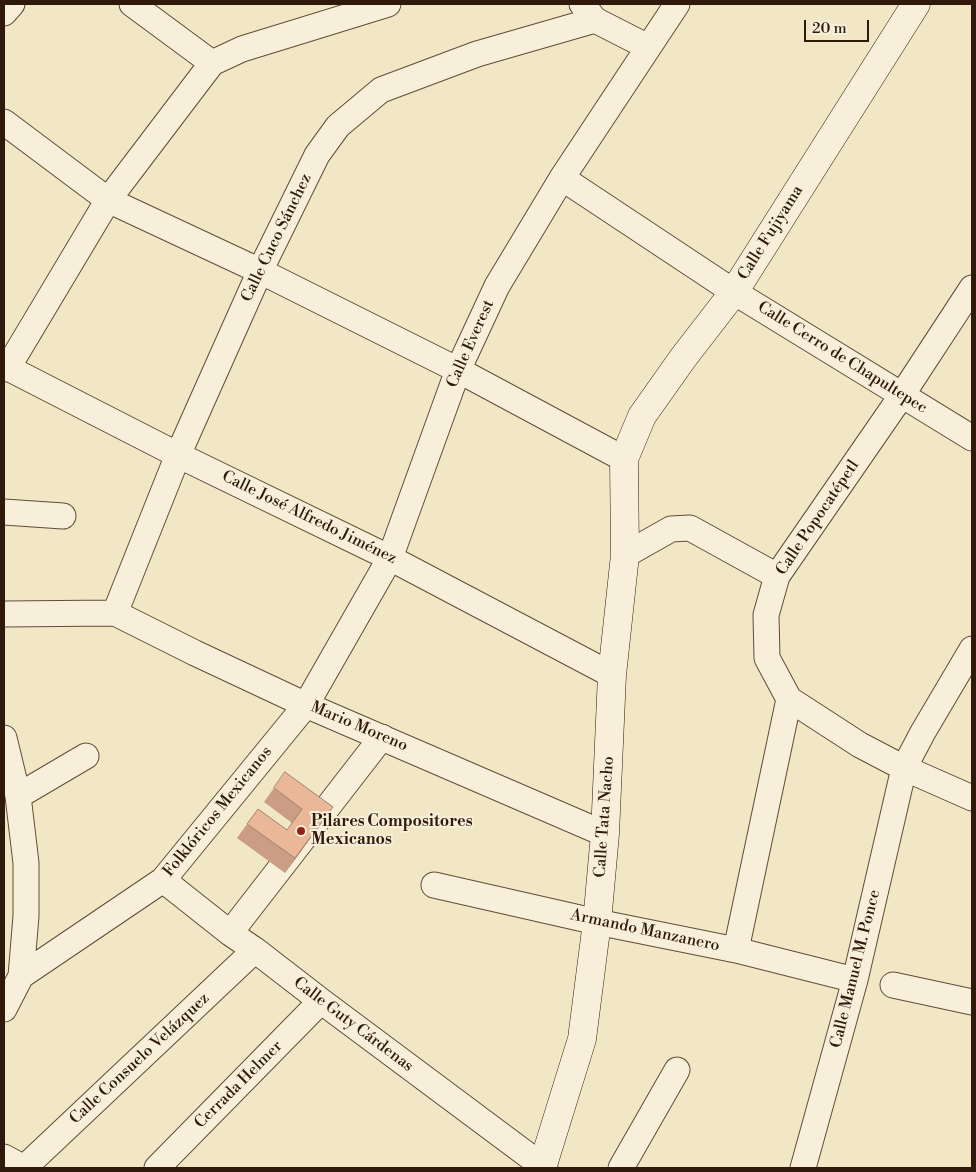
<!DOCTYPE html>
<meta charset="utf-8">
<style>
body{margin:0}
#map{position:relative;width:976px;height:1172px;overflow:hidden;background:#f2e7c4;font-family:"Libre Bodoni",serif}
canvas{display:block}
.frame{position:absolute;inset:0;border:5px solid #30190b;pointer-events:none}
.scale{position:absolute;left:804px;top:20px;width:65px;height:22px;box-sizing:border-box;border:2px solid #30190b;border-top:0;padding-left:6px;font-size:15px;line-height:18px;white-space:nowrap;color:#30190b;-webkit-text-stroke:4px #f7efd9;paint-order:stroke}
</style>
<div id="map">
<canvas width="976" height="1172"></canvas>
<div class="frame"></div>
<div class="scale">20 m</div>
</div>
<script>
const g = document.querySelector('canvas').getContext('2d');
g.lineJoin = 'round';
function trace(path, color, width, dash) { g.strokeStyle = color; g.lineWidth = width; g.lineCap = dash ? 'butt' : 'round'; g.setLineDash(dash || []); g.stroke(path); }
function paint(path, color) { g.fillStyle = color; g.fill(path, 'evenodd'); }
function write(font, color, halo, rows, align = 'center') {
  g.font = font + ' "Libre Bodoni",serif'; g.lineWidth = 4; g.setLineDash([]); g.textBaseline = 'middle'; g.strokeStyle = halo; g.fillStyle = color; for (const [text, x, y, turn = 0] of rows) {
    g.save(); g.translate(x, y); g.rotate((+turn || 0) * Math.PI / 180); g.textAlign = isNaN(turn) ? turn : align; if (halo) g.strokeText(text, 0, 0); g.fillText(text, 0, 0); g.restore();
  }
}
const street = new Path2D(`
 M 132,4 L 212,63
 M 582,4 L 595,20 L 648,47
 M 4,13 L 12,4
 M 4,122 L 108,200 L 260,271 L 458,370 L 624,459
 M 562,178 L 734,292 L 972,438
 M 4,366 L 178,455 L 390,558 L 612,675
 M 7,369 L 108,200 L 212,63 L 242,49 L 388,4
 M 4,512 L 63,516
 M 625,555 L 671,529 L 690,528 L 777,576
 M 115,613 L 178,455 L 260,271 L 317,155 L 338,126 L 381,90 L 477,54 L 595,20
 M 4,614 L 115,613 L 195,653 L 306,705 L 605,834
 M 789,699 L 860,745 L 904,768 L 972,798
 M 4,738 L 18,796 L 26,863 L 26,916 L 21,976 L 4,1009
 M 18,796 L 86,756
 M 163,880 L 230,933 L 255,950 L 321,1001 L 545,1168
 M 434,885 L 597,922 L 736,950 L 855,980
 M 230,933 L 382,737
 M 736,950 L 789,699 L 767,658 L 766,615 L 777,576 L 902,395 L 972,288
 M 21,976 L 163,880 L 306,705 L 390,558 L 458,370 L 497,286 L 562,178 L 677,4
 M 893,985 L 972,1002
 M 4,1157 L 24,1168
 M 24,1168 L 255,950
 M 157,1168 L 321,1001
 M 621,1168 L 677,1070
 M 803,1168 L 855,980 L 904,768 L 923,732 L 972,649`);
const secondary = new Path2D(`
 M 542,1168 L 582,1039 L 597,922 L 605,834 L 612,675 L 625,555 L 624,459 L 642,416 L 683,358 L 734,292 L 916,4`);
const wall = new Path2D(`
 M 274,788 L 323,821 L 285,873 L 237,838 L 258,809 L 287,830 L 292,823 L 264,802 Z`);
const shadedWall = new Path2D(`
 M 333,807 L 323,821 L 285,873 L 295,858 Z`);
const building = new Path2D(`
 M 285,772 L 333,807 L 295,858 L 247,824 L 258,809 L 287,830 L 302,809 L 274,788 Z`);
const markers = [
 [301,831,5,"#8f2418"]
];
const streetNames = [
 ["Calle Fujiyama",771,233,-58],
 ["Calle Cuco Sánchez",277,238,-64],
 ["Calle Everest",471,344,-66],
 ["Calle Cerro de Chapultepec",842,358,32],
 ["Calle José Alfredo Jiménez",309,518,26],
 ["Calle Popocatépetl",818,518,-56],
 ["Mario Moreno",359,727,23],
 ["Folklóricos Mexicanos",218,812,-51],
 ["Calle Tata Nacho",605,817,-86],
 ["Armando Manzanero",645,931,12],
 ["Calle Manuel M. Ponce",856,969,-76],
 ["Calle Guty Cárdenas",353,1025,37],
 ["Calle Consuelo Velázquez",140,1059,-43],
 ["Cerrada Helmer",239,1085,-45]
];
const poiNames = [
 ["Pilares Compositores",311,822],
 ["Mexicanos",311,840]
];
trace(street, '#604c39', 27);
trace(secondary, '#30190b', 29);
trace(street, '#f7efd9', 25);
trace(secondary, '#f7efd9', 28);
paint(wall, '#c99e84');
paint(shadedWall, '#a4816b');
paint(building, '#eab899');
trace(building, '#a4816b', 1);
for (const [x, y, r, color] of markers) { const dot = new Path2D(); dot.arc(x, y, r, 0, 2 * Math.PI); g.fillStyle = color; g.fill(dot); trace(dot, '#f7efd9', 2); }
write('16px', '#30190b', '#f7efd9', streetNames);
write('bold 16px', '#30190b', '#f7efd9', poiNames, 'left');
</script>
